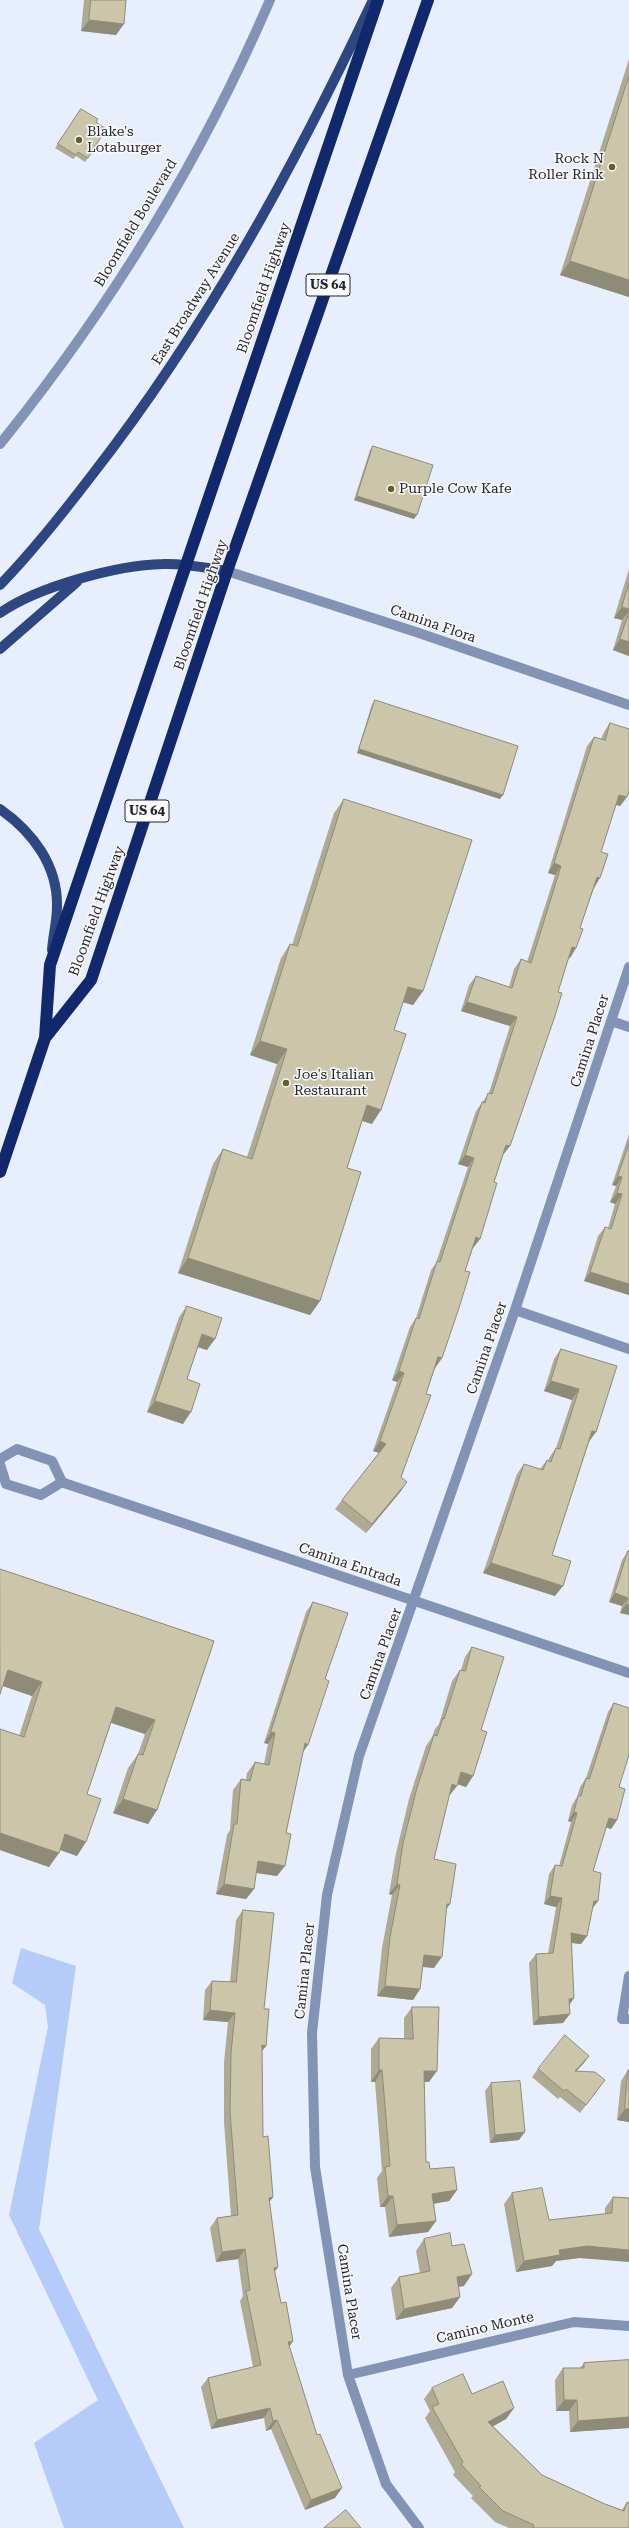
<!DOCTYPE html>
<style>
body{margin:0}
canvas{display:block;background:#e7eefe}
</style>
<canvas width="629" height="2528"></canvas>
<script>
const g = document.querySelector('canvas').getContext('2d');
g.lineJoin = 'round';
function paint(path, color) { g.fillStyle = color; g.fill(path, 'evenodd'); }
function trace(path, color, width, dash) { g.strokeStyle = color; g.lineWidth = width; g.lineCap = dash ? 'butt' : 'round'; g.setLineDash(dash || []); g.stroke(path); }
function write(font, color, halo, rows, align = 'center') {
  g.font = font + ' "Roboto Serif",serif'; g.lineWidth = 3; g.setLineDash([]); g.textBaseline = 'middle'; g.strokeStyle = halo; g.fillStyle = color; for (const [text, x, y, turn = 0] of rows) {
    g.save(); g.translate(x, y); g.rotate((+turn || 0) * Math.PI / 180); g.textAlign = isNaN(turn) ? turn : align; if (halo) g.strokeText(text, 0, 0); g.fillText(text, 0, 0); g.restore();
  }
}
const green = new Path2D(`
 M 21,1948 L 76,1966 L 39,2229 L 184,2528 L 64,2528 L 34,2443 L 98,2400 L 9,2215 L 48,2027 L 45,2005 L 12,1983 Z`);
const minor = new Path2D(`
 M 0,444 C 109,309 201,160 270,0
 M 227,571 L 416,632 L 629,705
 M 611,1021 L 629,1027
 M 515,1310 L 629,1349
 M 0,1459 L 17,1449 L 52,1461 L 62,1482 L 67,1484 L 629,1673
 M 0,1464 L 6,1484 L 41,1495 L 62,1482
 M 629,1976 L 622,2019 L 629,2019
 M 348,2375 L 574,2322 L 629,2326
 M 419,2528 L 386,2484 L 348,2375 L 315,2167 L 312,2033 L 327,1895 L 359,1756 L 515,1310 L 629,967`);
const major = new Path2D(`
 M 0,585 C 33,551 63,513 92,475 C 206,329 294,167 373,0
 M 0,613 C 37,587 117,565 163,564 C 185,563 206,568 227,571
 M 0,649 L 77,582
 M 0,809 C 33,832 58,866 57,907 C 57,921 53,936 52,950`);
const highway = new Path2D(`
 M 45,1038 L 91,980 L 227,571 L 428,0
 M 0,1172 L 45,1038 L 50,965 L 378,0`);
const wall = new Path2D(`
 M 84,0 L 126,0 L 116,35 L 81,31 Z
 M 629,59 L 629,297 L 560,275 Z
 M 81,109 L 96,122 L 88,158 L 85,162 L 76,156 L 73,159 L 55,148 Z
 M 373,446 L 414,519 L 354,500 L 370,450 Z
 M 629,569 L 629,656 L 613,650 L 622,620 L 614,618 Z
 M 375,700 L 500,799 L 357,753 L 372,704 Z
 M 610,723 L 627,797 L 620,806 L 616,805 L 601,852 L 594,888 L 580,928 L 576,948 L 570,958 L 569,957 L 494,1182 L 480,1239 L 473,1248 L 465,1271 L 442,1358 L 435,1368 L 426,1394 L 401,1477 L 401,1491 L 366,1533 L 335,1509 L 342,1500 L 379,1453 L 373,1451 L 397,1382 L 392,1380 L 410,1327 L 416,1318 L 431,1270 L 436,1263 L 468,1167 L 458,1164 L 476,1111 L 489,1093 L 510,1026 L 461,1011 L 469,985 L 476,976 L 509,987 L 514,969 L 521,959 L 527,962 L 555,875 L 548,873 L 587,746 L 594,737 L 601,739 L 604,732 Z
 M 344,799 L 423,991 L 413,1005 L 403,1002 L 394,1030 L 372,1124 L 362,1121 L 347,1168 L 320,1301 L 310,1315 L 178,1273 L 213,1164 L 223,1149 L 247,1157 L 277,1064 L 250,1055 L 281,958 L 290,944 L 292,945 L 334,813 Z
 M 629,1134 L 629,1295 L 584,1281 L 598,1236 L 605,1227 L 608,1228 L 615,1204 L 610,1202 L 616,1186 L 612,1185 Z
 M 187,1306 L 207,1350 L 198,1347 L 187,1379 L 183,1424 L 147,1412 L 179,1317 Z
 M 561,1349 L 617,1366 L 596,1432 L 589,1442 L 552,1555 L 555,1596 L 483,1573 L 517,1474 L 524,1464 L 540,1469 L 547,1460 L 548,1461 L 549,1458 L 556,1448 L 572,1400 L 544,1391 L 554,1359 Z
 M 628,1551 L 629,1615 L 620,1613 L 622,1606 L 609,1602 L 622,1560 Z
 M 0,1569 L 214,1641 L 157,1810 L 148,1824 L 113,1813 L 128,1768 L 138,1754 L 145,1734 L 111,1723 L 87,1794 L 77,1856 L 60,1850 L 49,1867 L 0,1850 L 0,1729 L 19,1736 L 32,1696 L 3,1686 Z
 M 313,1602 L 325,1679 L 303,1752 L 277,1876 L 256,1873 L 254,1889 L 246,1899 L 216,1894 L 227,1835 L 230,1830 L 233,1790 L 241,1779 L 246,1780 L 247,1773 L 255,1762 L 264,1764 L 268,1744 L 264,1743 L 306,1612 Z
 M 472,1647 L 481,1730 L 473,1776 L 466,1787 L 457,1784 L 449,1796 L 434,1859 L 450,1904 L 446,1909 L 434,1968 L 423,1967 L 420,1989 L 413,2000 L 377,1996 L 382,1948 L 392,1895 L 389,1894 L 396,1853 L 409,1799 L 426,1746 L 432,1737 L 435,1729 L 439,1724 L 452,1681 L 460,1670 L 461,1670 L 465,1657 Z
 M 614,1703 L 619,1787 L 617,1820 L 611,1829 L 606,1827 L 593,1871 L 598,1901 L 592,1909 L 587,1936 L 581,1944 L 571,1943 L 574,1998 L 569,2004 L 563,2023 L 533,2025 L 529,1963 L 536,1954 L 548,1954 L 556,1907 L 544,1904 L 549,1874 L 555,1865 L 559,1866 L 571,1822 L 568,1821 L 572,1805 L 577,1797 L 580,1787 L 586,1778 L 608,1712 Z
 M 243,1910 L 264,2009 L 266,2046 L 262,2051 L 263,2137 L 273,2197 L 269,2202 L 275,2272 L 281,2303 L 293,2341 L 289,2347 L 335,2498 L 305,2510 L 271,2429 L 266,2431 L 264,2418 L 211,2429 L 201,2387 L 208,2378 L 253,2367 L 240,2301 L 243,2296 L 238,2259 L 216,2262 L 210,2228 L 217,2218 L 231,2216 L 224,2122 L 224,2062 L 228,2022 L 203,2020 L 205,1990 L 212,1981 L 230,1982 L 236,1920 Z
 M 412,2007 L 429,2082 L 424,2082 L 426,2162 L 430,2169 L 457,2190 L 449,2201 L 434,2204 L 436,2221 L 428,2232 L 389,2237 L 385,2207 L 380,2207 L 377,2178 L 382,2171 L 375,2082 L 371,2082 L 371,2049 L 379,2038 L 404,2038 L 404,2018 Z
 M 589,2056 L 583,2064 L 576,2071 L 599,2088 L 580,2113 L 560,2097 L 558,2099 L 532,2077 L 538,2069 Z
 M 628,2070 L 629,2070 L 629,2122 L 617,2120 L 621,2081 Z
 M 491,2083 L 519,2140 L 490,2143 L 485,2091 Z
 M 512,2193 L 549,2220 L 605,2214 L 605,2208 L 613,2197 L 629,2198 L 579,2258 L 556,2261 L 552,2266 L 516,2272 L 504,2204 Z
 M 424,2239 L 452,2246 L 464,2286 L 458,2287 L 460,2297 L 452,2308 L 396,2320 L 391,2288 L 399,2277 L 420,2273 L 416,2251 Z
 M 629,2360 L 629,2428 L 570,2432 L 569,2411 L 556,2411 L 555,2380 L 563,2368 L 580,2368 L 584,2363 Z
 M 432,2388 L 472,2394 L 514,2408 L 506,2419 L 493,2426 L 542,2475 L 605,2504 L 622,2510 L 627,2502 L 629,2528 L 509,2528 L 495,2522 L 471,2498 L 473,2496 L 453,2475 L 455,2472 L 425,2418 L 430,2411 L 424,2399 Z`);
const shadedWall = new Path2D(`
 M 89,20 L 124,24 L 116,35 L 81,31 Z
 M 570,261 L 629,280 L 629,297 L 560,275 Z
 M 357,496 L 417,515 L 414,519 L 354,500 Z
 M 622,607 L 629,609 L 629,611 L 622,620 L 614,618 Z
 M 620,639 L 629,642 L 629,656 L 613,650 Z
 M 359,749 L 503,795 L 500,799 L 357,753 Z
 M 619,795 L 627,797 L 620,806 L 612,804 Z
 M 554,863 L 561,866 L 555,875 L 548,873 Z
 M 597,877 L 600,878 L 594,888 L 590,887 Z
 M 572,947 L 576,948 L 570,958 L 566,956 Z
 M 408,987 L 423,991 L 413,1005 L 398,1001 Z
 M 467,1002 L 517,1017 L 510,1026 L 461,1011 Z
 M 260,1041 L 287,1049 L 277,1064 L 250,1055 Z
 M 367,1105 L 381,1110 L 372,1124 L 357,1119 Z
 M 506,1145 L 510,1146 L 503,1155 L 499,1154 Z
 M 465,1155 L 474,1158 L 468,1167 L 458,1164 Z
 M 618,1176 L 622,1177 L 616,1186 L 612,1185 Z
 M 617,1193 L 622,1194 L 615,1204 L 610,1202 Z
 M 476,1237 L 480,1239 L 473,1248 L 469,1247 Z
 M 188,1258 L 320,1301 L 310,1315 L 178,1273 Z
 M 590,1272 L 629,1284 L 629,1295 L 584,1281 Z
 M 202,1334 L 215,1339 L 207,1350 L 194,1346 Z
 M 438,1357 L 442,1358 L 435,1368 L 431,1367 Z
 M 399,1371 L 404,1373 L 397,1382 L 392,1380 Z
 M 551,1381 L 579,1389 L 572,1400 L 544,1391 Z
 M 155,1401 L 191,1412 L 183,1424 L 147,1412 Z
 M 592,1431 L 596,1432 L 588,1442 Z
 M 380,1441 L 386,1444 L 380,1453 L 373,1451 Z
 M 407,1482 L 401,1491 L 366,1533 L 372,1524 Z
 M 491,1563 L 563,1586 L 555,1596 L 483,1573 Z
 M 615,1593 L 628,1598 L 622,1606 L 609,1602 Z
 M 626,1604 L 629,1605 L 629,1615 L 620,1613 Z
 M 8,1670 L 42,1682 L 32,1696 L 0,1685 Z
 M 116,1707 L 155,1720 L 145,1734 L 106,1721 Z
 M 271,1732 L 275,1733 L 268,1744 L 264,1743 Z
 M 305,1743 L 308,1745 L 301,1755 Z
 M 461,1772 L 473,1776 L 466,1787 L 454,1783 Z
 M 452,1784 L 457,1786 L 449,1796 Z
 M 123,1799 L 157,1810 L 148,1824 L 113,1813 Z
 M 574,1812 L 577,1813 L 571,1822 L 568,1821 Z
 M 609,1818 L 617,1820 L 611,1829 L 602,1826 Z
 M 0,1833 L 59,1853 L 49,1867 L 0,1850 Z
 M 65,1834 L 86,1842 L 77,1856 L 55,1848 Z
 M 258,1861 L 285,1866 L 277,1876 L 251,1872 Z
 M 224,1884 L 254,1889 L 246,1899 L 216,1894 Z
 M 397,1884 L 400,1885 L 392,1895 L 389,1894 Z
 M 550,1896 L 562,1898 L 556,1907 L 544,1904 Z
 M 594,1901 L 598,1901 L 591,1910 Z
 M 447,1904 L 450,1904 L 442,1915 Z
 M 571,1933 L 587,1936 L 581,1944 L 564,1942 Z
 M 424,1955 L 442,1957 L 434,1968 L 417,1966 Z
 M 385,1986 L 420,1989 L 413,2000 L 377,1996 Z
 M 574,1998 L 568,2007 L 569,1999 Z
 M 210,2010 L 235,2013 L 228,2022 L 203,2020 Z
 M 570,2014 L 563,2023 L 533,2025 L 539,2017 Z
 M 262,2045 L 266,2046 L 259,2055 Z
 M 589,2056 L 583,2064 L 569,2079 L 575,2071 Z
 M 379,2070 L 382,2070 L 375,2082 L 371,2082 Z
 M 424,2071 L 437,2071 L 429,2082 L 416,2082 Z
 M 625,2109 L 629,2109 L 629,2122 L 617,2120 Z
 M 525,2132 L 519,2140 L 490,2143 L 495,2135 Z
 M 457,2190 L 449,2201 L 424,2205 L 432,2194 Z
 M 388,2196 L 393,2196 L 385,2207 L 380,2207 Z
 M 273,2197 L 266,2207 L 269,2198 Z
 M 436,2221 L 428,2232 L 389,2237 L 397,2225 Z
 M 587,2246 L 629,2250 L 629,2262 L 579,2258 L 556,2261 L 552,2266 L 516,2272 L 524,2261 L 559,2250 Z
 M 245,2249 L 238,2259 L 216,2262 L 222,2252 Z
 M 278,2267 L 271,2277 L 274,2268 Z
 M 472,2274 L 464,2286 L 449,2288 L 457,2277 Z
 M 460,2297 L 452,2308 L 396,2320 L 404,2309 Z
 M 293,2341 L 287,2350 L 288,2342 Z
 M 564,2400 L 577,2400 L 569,2411 L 556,2411 Z
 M 270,2408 L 264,2418 L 211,2429 L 217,2420 Z
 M 514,2408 L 506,2419 L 481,2433 L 488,2422 Z
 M 629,2417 L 629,2428 L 570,2432 L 578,2421 Z
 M 277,2420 L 271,2429 L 266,2431 L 273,2421 Z
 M 342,2488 L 335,2498 L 305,2510 L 311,2500 Z`);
const building = new Path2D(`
 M 91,0 L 126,0 L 124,24 L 89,20 Z
 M 629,76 L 629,280 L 570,261 Z
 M 81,109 L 98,119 L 96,122 L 106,129 L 88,158 L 78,152 L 76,155 L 58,144 Z
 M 373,446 L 433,465 L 417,515 L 357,496 Z
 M 629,583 L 629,609 L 622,607 Z
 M 629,613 L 629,642 L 620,639 Z
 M 375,700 L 518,746 L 503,795 L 359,749 Z
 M 610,723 L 629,729 L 629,791 L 627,797 L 619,795 L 601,852 L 608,854 L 600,878 L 597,877 L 580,928 L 583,929 L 576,948 L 572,947 L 558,992 L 562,993 L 555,1016 L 510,1146 L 506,1145 L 494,1182 L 497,1183 L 480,1239 L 476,1237 L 465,1271 L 470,1272 L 459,1308 L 442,1358 L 438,1357 L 426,1394 L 431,1395 L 401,1477 L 407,1482 L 372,1524 L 342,1500 L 386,1444 L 380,1441 L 404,1373 L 399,1371 L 416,1318 L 419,1319 L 437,1261 L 440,1262 L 474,1158 L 465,1155 L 482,1102 L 485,1103 L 488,1093 L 492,1094 L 517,1017 L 467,1002 L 476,976 L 512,988 L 521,959 L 531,963 L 561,866 L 554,863 L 594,737 L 605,740 Z
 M 344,799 L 472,840 L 423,991 L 408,987 L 394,1030 L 406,1034 L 381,1110 L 367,1105 L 347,1168 L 361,1172 L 320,1301 L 188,1258 L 223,1149 L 252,1159 L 287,1049 L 260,1041 L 290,944 L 297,946 Z
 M 629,1144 L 629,1284 L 590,1272 L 605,1227 L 611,1229 L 622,1194 L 617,1193 L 622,1177 L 618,1176 Z
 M 187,1306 L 222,1318 L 215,1339 L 202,1334 L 187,1379 L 200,1384 L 191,1412 L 155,1401 Z
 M 561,1349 L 617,1366 L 596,1432 L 592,1431 L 552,1555 L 571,1561 L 563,1586 L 491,1563 L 524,1464 L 543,1470 L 547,1460 L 551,1462 L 556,1448 L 560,1449 L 579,1389 L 551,1381 Z
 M 628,1551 L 629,1552 L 629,1605 L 626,1604 L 628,1598 L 615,1593 Z
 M 0,1569 L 214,1641 L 157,1810 L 123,1799 L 138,1754 L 143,1755 L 155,1720 L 116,1707 L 87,1794 L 101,1799 L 86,1842 L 65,1834 L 59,1853 L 0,1833 L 0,1729 L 24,1737 L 42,1682 L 8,1670 L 0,1694 Z
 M 313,1602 L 348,1613 L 325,1679 L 329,1681 L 308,1745 L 305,1743 L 286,1833 L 291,1834 L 285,1866 L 258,1861 L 254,1889 L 224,1884 L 234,1824 L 237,1824 L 241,1779 L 250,1781 L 255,1762 L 269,1765 L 275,1733 L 271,1732 Z
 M 472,1647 L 504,1657 L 481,1730 L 487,1732 L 473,1776 L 461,1772 L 457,1786 L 452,1784 L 434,1859 L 456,1864 L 450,1904 L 447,1904 L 442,1957 L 424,1955 L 420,1989 L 385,1986 L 390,1937 L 400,1885 L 397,1884 L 403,1843 L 417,1788 L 434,1735 L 437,1736 L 443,1718 L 444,1719 L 460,1670 L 465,1671 Z
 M 614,1703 L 629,1708 L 629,1755 L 619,1787 L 625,1789 L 617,1820 L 609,1818 L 593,1871 L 601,1873 L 598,1901 L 594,1901 L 587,1936 L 571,1933 L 574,1998 L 569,1999 L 570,2014 L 539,2017 L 536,1954 L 553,1953 L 562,1898 L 550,1896 L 555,1865 L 562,1866 L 577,1813 L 574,1812 L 578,1796 L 581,1796 L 586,1778 L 589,1779 Z
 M 243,1910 L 274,1913 L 264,2009 L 269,2009 L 266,2046 L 262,2045 L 263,2137 L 268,2136 L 273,2197 L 269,2198 L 278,2267 L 274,2268 L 281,2303 L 286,2302 L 293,2341 L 288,2342 L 317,2435 L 320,2434 L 342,2488 L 311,2500 L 277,2420 L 273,2421 L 270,2408 L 217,2420 L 208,2378 L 261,2365 L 246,2291 L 250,2290 L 245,2249 L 222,2252 L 217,2218 L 238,2215 L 230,2112 L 231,2053 L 235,2013 L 210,2010 L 212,1981 L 236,1982 Z
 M 412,2007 L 439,2007 L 437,2071 L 424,2071 L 426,2162 L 429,2162 L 430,2169 L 454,2167 L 457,2190 L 432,2194 L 436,2221 L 397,2225 L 393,2196 L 388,2196 L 385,2167 L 390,2166 L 382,2070 L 379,2070 L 379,2038 L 413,2039 Z
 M 565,2035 L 589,2056 L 575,2071 L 595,2072 L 605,2080 L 586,2105 L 566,2089 L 564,2091 L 538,2069 Z
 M 628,2070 L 629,2070 L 629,2109 L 625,2109 Z
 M 520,2081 L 525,2132 L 495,2135 L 491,2083 Z
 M 542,2188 L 549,2220 L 612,2213 L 613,2197 L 629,2198 L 629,2250 L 587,2246 L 559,2250 L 560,2255 L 524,2261 L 512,2193 Z
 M 450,2233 L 452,2246 L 464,2244 L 472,2274 L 457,2277 L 460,2297 L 404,2309 L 399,2277 L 430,2271 L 424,2239 Z
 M 629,2360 L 629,2417 L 578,2421 L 577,2400 L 564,2400 L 563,2368 L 584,2368 L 584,2363 Z
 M 463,2374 L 472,2394 L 503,2381 L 514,2408 L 488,2422 L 542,2475 L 605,2504 L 624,2511 L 627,2502 L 629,2503 L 629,2528 L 533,2528 L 534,2525 L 503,2511 L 479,2487 L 481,2486 L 461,2464 L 463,2462 L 432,2407 L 439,2404 L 432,2388 Z
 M 346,2510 L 361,2528 L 324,2528 Z`);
const markers = [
 [79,140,4,"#675e2b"],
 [612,167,4,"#675e2b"],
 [391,489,4,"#675e2b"],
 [286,1083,4,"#675e2b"]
];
const shields = [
 [328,285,44],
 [147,811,44]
];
const shieldNames = [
 ["US 64",328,285],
 ["US 64",147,811]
];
const poiNames = [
 ["Blake's",87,132],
 ["Lotaburger",87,148],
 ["Rock N",604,159,"right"],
 ["Roller Rink",604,175,"right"],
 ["Purple Cow Kafe",399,489],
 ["Joe's Italian",294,1075],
 ["Restaurant",294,1091]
];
const streetNames = [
 ["Bloomfield Boulevard",136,223,-59],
 ["Bloomfield Highway",264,288,-71],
 ["East Broadway Avenue",196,299,-58],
 ["Bloomfield Highway",201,605,-71],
 ["Camina Flora",433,624,19],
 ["Bloomfield Highway",97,911,-70],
 ["Camina Placer",590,1041,-72],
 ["Camina Placer",487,1348,-71],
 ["Camina Entrada",350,1565,19],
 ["Camina Placer",381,1654,-70],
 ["Camina Placer",305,1971,-84],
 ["Camina Placer",349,2292,81],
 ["Camino Monte",485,2328,-13]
];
paint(green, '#b5cbfa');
trace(minor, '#8393b5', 10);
trace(major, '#2e4681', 10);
trace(highway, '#12286c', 12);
paint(wall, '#afaa92');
paint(shadedWall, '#8e8b77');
paint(building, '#cbc6aa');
trace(building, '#8e8b77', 1);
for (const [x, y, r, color] of markers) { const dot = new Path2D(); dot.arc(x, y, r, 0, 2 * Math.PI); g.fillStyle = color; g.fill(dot); trace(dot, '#fbfbfb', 1.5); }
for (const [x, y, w] of shields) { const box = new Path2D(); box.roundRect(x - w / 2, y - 11, w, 22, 3); g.fillStyle = '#fbfbfb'; g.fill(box); trace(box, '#1f242d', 1); }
write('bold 13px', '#1f242d', null, shieldNames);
write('14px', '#1f242d', '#fbfbfb', poiNames, 'left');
write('14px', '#1f242d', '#fbfbfb', streetNames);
</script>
